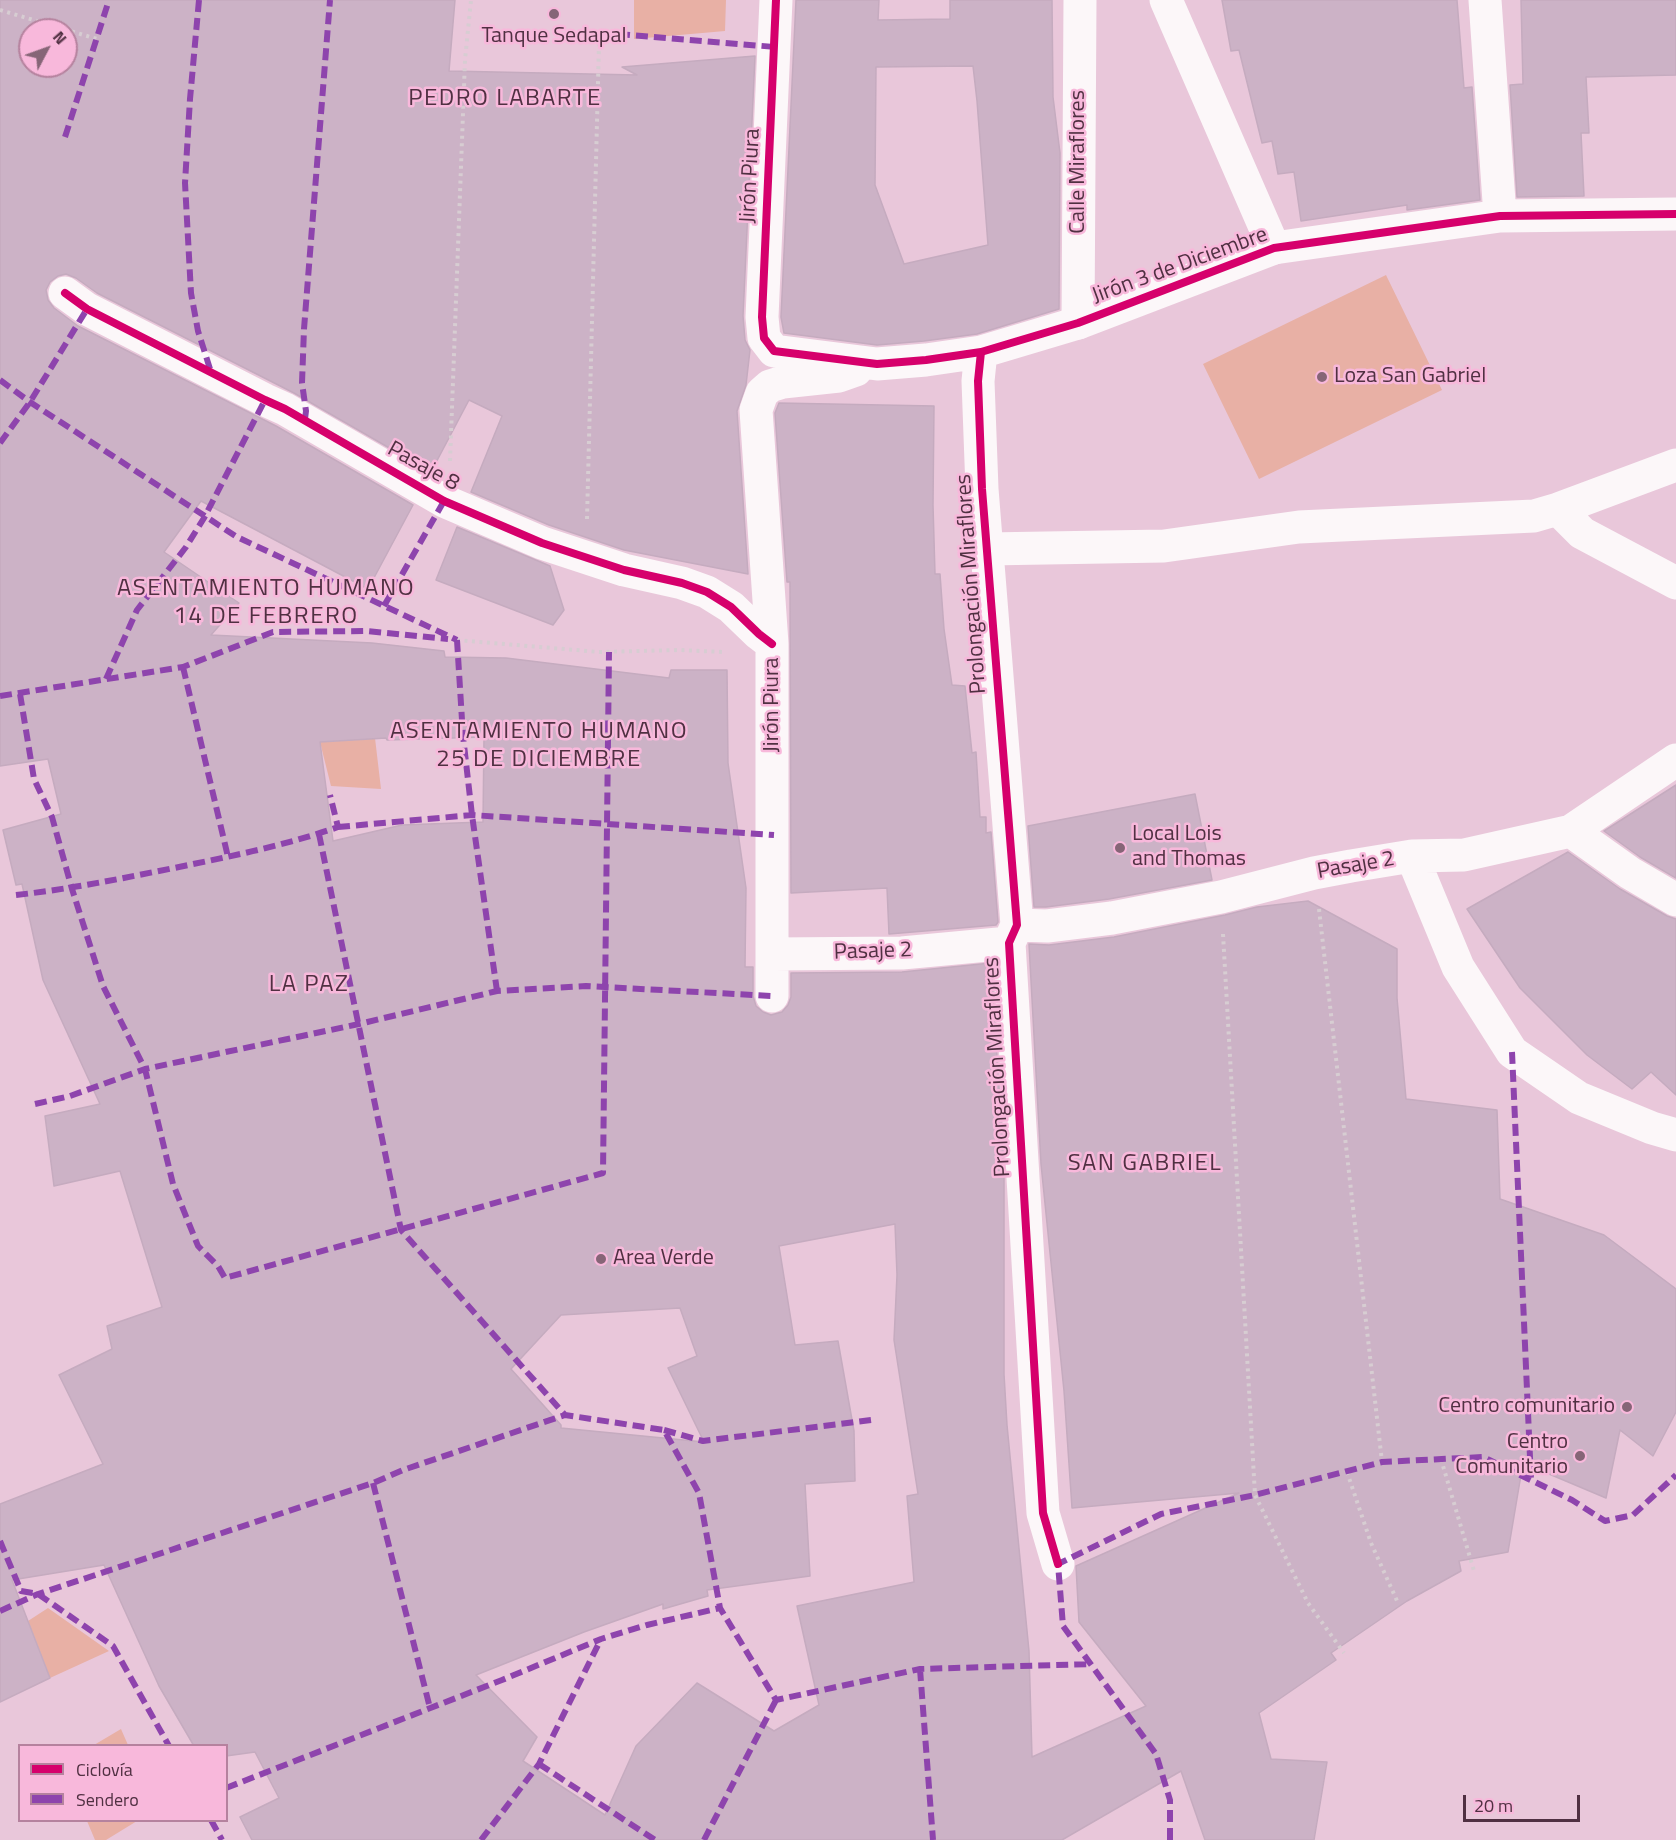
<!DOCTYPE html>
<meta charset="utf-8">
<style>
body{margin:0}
#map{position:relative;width:1676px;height:1840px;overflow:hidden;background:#e9c7da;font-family:"Titillium Web",sans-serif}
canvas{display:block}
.legend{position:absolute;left:18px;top:1744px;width:210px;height:78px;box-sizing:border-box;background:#f8b8db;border:2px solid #b5829e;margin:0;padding:8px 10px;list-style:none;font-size:18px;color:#503042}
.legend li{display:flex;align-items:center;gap:12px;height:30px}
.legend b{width:30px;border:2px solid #b5829e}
.north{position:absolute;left:18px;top:18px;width:60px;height:60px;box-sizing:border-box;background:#f8b8db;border:2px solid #b5829e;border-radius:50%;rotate:49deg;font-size:16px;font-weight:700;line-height:24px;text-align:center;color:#503042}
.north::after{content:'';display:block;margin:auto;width:21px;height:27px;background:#866577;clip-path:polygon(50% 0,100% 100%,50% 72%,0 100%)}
.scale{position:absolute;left:1463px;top:1795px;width:117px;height:27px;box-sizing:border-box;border:3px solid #503042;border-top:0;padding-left:8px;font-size:18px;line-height:21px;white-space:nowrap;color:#503042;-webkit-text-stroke:4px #f8b8db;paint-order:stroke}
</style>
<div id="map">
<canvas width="1676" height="1840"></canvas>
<ul class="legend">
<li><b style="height:8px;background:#d6006c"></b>Ciclovía</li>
<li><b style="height:8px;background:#8e44ad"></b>Sendero</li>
</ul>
<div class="north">N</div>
<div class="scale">20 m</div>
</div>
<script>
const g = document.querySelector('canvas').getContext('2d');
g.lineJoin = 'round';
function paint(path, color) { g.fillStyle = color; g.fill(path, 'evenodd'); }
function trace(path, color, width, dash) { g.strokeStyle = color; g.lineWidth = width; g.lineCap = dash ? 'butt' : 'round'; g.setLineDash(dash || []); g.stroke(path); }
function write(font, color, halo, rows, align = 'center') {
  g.font = font + ' "Titillium Web",sans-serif'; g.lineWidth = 5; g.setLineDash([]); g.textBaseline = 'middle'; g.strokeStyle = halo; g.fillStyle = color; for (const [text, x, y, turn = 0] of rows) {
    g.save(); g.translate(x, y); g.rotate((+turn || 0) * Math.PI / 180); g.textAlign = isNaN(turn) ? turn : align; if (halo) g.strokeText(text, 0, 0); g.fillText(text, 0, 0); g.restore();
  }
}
const green = new Path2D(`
 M 634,0 L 726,0 L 725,31 L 634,39 Z
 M 1386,275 L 1442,390 L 1259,479 L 1203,364 Z
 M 375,738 L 381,789 L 331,786 L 320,742 Z
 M 48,1608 L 109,1651 L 50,1678 L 28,1621 Z
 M 121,1729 L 128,1745 L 94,1745 Z
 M 87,1821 L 137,1821 L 106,1840 L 95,1840 Z`);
const building = new Path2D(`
 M 0,0 L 455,0 L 449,71 L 637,75 L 622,67 L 755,56 L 743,316 L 745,340 L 750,350 L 746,385 L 737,411 L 748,574 L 624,550 L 549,525 L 471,492 L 502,416 L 469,400 L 431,472 L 294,393 L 97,293 L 76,278 L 66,274 L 58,276 L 50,282 L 46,290 L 48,300 L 54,308 L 78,326 L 276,426 L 413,505 L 368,589 L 201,501 L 164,552 L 239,603 L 211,635 L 372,643 L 444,651 L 445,657 L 506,658 L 669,678 L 671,670 L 727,670 L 728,763 L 746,888 L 745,967 L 753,967 L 753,996 L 756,1006 L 763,1012 L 771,1015 L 782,1012 L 788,1005 L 791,997 L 791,973 L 902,972 L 991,963 L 1004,1166 L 1004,1374 L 1007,1425 L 1029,1651 L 1032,1757 L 1146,1706 L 1079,1622 L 1076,1566 L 1239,1493 L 1072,1508 L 1064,1391 L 1041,1164 L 1029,944 L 1049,945 L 1114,937 L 1225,915 L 1257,907 L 1308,901 L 1397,949 L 1397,998 L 1406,1099 L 1497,1110 L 1500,1199 L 1604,1235 L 1676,1289 L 1676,1412 L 1653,1456 L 1620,1430 L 1606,1498 L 1523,1463 L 1508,1552 L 1459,1561 L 1461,1571 L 1407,1601 L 1331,1653 L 1336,1660 L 1259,1713 L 1271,1759 L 1327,1762 L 1314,1840 L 1205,1840 L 1181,1771 L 1062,1840 L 252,1840 L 240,1817 L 279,1798 L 255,1752 L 226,1756 L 226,1746 L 194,1746 L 159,1686 L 104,1565 L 12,1580 L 50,1678 L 0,1702 L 0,1504 L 103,1464 L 59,1375 L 112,1349 L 107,1326 L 162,1307 L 120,1171 L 54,1186 L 45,1116 L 100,1104 L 43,980 L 22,884 L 16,885 L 3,830 L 61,814 L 48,759 L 0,766 ZM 30,30 L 66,30 L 66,66 L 30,66 ZM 484,737 L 483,822 L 402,825 L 333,841 L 320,742 L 386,738 L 387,740 ZM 895,1224 L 897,1275 L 894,1340 L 918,1494 L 907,1496 L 914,1582 L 797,1606 L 819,1705 L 774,1731 L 697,1683 L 636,1746 L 605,1815 L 523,1761 L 537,1737 L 476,1675 L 584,1632 L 663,1604 L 663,1609 L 708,1596 L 707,1590 L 810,1576 L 805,1484 L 855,1481 L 854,1431 L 838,1341 L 795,1345 L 779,1246 ZM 680,1308 L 697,1356 L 668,1368 L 704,1442 L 561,1428 L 561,1425 L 511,1369 L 561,1315 Z
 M 796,0 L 879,0 L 878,20 L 950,19 L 950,0 L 1052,0 L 1053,97 L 1060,153 L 1059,309 L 977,334 L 924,341 L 877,345 L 784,333 L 781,317 ZM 973,66 L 977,101 L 988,245 L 904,264 L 875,185 L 876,67 Z
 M 1222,0 L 1457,0 L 1464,88 L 1472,87 L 1480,200 L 1407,210 L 1407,205 L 1301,221 L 1294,172 L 1278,174 L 1272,141 L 1262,143 L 1239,50 L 1231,51 Z
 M 1521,0 L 1676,0 L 1676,75 L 1586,77 L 1589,133 L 1581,133 L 1584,196 L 1517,197 L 1510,85 L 1523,84 Z
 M 779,403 L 934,406 L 933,505 L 935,574 L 940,574 L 944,629 L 952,685 L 965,686 L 972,753 L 976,752 L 980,817 L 986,817 L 986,833 L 991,832 L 998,922 L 996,925 L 889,934 L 887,888 L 791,893 L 790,582 L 787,582 L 775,413 Z
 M 457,527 L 550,566 L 564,610 L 553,625 L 436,580 Z
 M 1676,785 L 1676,878 L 1640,857 L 1604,831 Z
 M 1195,794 L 1212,880 L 1109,899 L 1046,907 L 1034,907 L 1028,826 Z
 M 1568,852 L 1620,889 L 1667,916 L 1676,919 L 1676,1095 L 1651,1072 L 1632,1089 L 1587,1055 L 1520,988 L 1467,909 Z`);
const path = new Path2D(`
 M 0,10 L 97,39
 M 450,461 L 465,60 L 471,0
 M 587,519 L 599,43 L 618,34
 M 457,640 L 599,652 L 679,650 L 723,652
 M 1319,909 L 1382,1462
 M 1223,934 L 1255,1495 L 1308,1603 L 1344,1653
 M 1441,1459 L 1474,1571
 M 1347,1472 L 1371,1543 L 1398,1603`);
const street = new Path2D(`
 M 776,0 L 762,317 L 764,338 L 774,351 L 877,364 L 926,360 L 981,352 L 1078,323 L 1274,248 L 1500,216 L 1676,214
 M 1485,0 L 1500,216
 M 65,293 L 87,309 L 265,400 L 285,409 L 444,501 L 542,543 L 624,570 L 682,583 L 707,592 L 731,607 L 759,634 L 772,644
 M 981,352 L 978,381 L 982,489 L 1017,925 L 1009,943 L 1043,1513 L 1058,1564
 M 1558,509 L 1582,533 L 1676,583
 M 987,549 L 1164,546 L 1299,527 L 1534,516 L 1558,509 L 1676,465
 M 1571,831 L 1630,873 L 1676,900
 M 1412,856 L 1458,967 L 1512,1052 L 1579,1098 L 1652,1128 L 1676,1135
 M 1017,925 L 1047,926 L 1112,918 L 1221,897 L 1314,873 L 1351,866 L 1412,856 L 1464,855 L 1571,831 L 1676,760
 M 773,954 L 902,953 L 1009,943
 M 772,996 L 772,644 L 756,410 L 762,393 L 770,386 L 783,382 L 839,376 L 856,370`);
const secondary = new Path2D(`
 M 1166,0 L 1274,248
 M 1078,323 L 1080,0`);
const quiet = new Path2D(`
 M 199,0 L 190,99 L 185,183 L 191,293 L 198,331 L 211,372
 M 618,34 L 775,47
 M 65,137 L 109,0
 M 0,380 L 30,402 L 237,537 L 457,640
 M 305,419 L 306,411 L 302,383 L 304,329 L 330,0
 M 0,443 L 30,402 L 87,309
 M 384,606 L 444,501
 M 457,640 L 463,736 L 472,815 L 497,991
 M 183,667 L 228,857
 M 106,679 L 137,610 L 186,547 L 204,518 L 265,400
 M 20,694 L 34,779 L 52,817 L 72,889 L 103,986 L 145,1069 L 173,1184 L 198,1246 L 218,1266 L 225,1278 L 603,1173 L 609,652
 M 0,696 L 183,667 L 273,632 L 367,631 L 448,639
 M 338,827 L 472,815 L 774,835
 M 319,834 L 401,1230 L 565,1415 L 664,1430 L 699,1493 L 720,1608 L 776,1700 L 920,1669 L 1092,1664
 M 16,895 C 71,889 124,878 179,867 C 232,856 287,845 338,827 L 330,795
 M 1512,1052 L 1531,1480
 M 35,1104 L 70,1096 L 145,1069 L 359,1024 L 497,991 L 586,986 L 772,996
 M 664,1430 L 703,1441 L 871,1420
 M 373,1483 L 430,1708
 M 0,1541 L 21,1591 L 38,1594 L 113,1646 L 169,1746
 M 0,1611 L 38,1594 L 373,1483 L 403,1470 L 565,1415
 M 920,1669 L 933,1840
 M 539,1764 L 655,1840
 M 226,1788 L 502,1680 L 601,1639 L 647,1625 L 720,1608
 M 211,1820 L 222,1840
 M 481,1840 L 539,1764 L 601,1639
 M 704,1840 L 776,1700
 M 1170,1840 L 1170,1800 L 1156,1754 L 1063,1626 L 1058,1564 L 1161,1514 L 1255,1495 L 1382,1462 L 1483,1457 L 1572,1500 L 1605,1521 L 1633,1515 L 1676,1475`);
const cycleway = new Path2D(`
 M 776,0 L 762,317 L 764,338 L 774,351 L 877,364 L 926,360 L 981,352 L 1078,323 L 1274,248 L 1500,216 L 1676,214
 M 65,293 L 87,309 L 265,400 L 285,409 L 444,501 L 542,543 L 624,570 L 682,583 L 707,592 L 731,607 L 759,634 L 772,644
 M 981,352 L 978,381 L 982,489 L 1017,925 L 1009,943 L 1043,1513 L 1058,1564`);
const markers = [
 [554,14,6,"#866577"],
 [1322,377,6,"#866577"],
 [1120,848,6,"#866577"],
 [601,1259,6,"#866577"],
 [1627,1407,6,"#866577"],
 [1580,1456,6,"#866577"]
];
const poiNames = [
 ["Tanque Sedapal",554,37,"center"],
 ["Loza San Gabriel",1334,377],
 ["Local Lois",1132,835],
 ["and Thomas",1132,860],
 ["Area Verde",613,1259],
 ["Centro comunitario",1615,1407,"right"],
 ["Centro",1568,1443,"right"],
 ["Comunitario",1568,1468,"right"]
];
const streetNames = [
 ["Calle Miraflores",1079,162,-90],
 ["Jirón Piura",751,176,-87],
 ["Jirón 3 de Diciembre",1180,266,-20],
 ["Pasaje 8",423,467,29],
 ["Prolongación Miraflores",972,584,-94],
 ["Jirón Piura",773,705,-90],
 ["Pasaje 2",1356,866,-10],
 ["Pasaje 2",873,952,-2],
 ["Prolongación Miraflores",998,1067,-93]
];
const neighbourhoodNames = [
 ["PEDRO LABARTE",505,99],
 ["ASENTAMIENTO HUMANO",266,589],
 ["14 DE FEBRERO",266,617],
 ["ASENTAMIENTO HUMANO",539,732],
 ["25 DE DICIEMBRE",539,760],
 ["LA PAZ",309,985],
 ["SAN GABRIEL",1145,1164]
];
paint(green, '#e8b0a5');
paint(building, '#ccb2c6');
trace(building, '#c5abbf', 1.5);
trace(path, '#d7cdd2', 4, [3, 4.5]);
trace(street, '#fcf7f9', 33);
trace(secondary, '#fcf7f9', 33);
trace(quiet, '#8e44ad', 6, [12, 6]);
trace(cycleway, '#d6006c', 8);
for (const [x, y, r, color] of markers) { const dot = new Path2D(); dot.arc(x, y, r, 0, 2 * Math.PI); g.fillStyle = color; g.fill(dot); trace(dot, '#f8b8db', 2); }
write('22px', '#503042', '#f8b8db', poiNames, 'left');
write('22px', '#503042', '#f8b8db', streetNames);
g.letterSpacing = '1.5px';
write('24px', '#503042', '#f8b8db', neighbourhoodNames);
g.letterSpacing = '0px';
</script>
